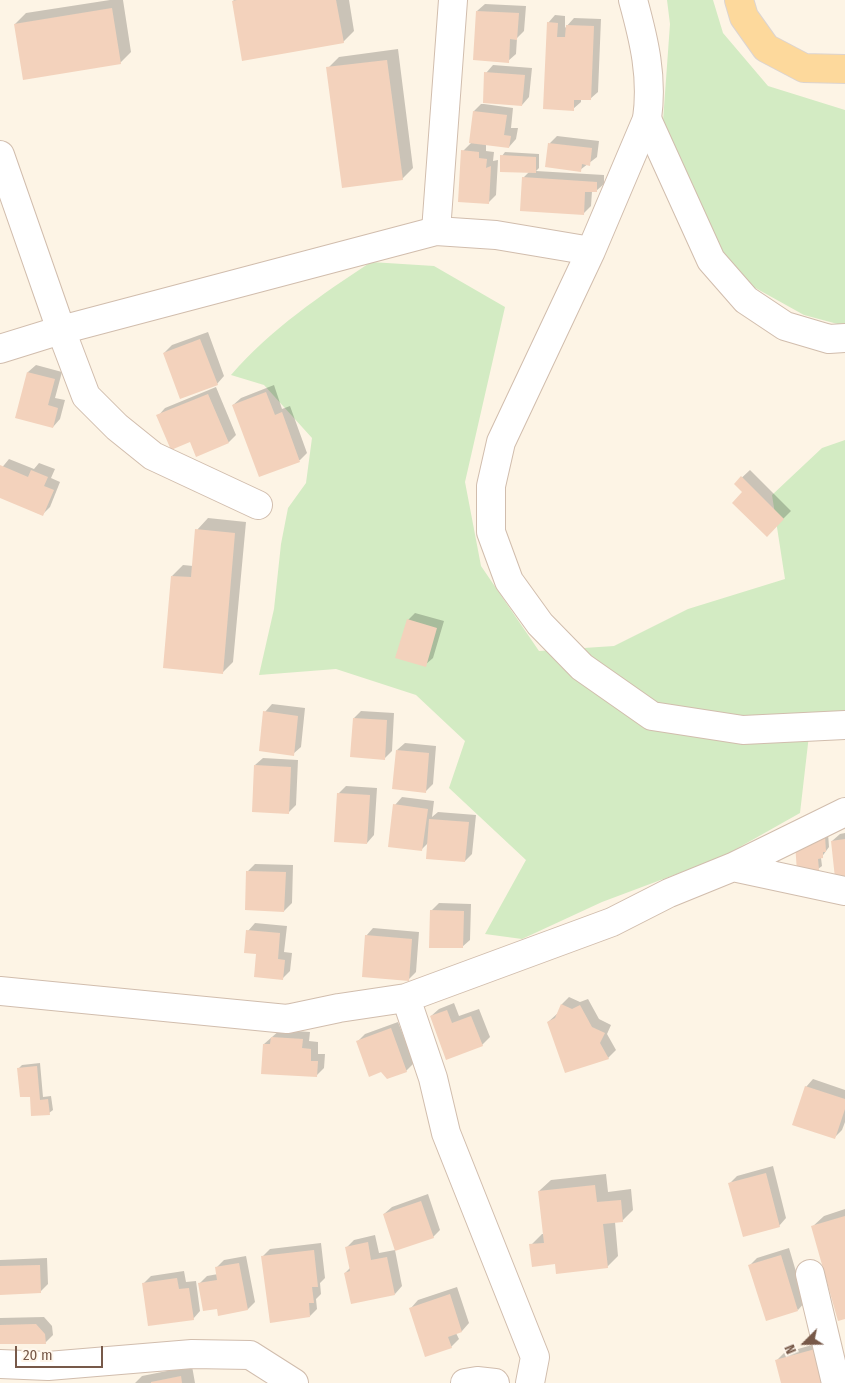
<!DOCTYPE html>
<style>
body{margin:0}
#map{position:relative;width:845px;height:1383px;overflow:hidden;background:#fdf4e5;font-family:"Fira Sans Condensed",sans-serif}
canvas{display:block}
.north{position:absolute;left:780px;top:1318px;width:50px;height:50px;-webkit-text-stroke:4px #fff7ec;paint-order:stroke;rotate:247deg;font-size:14px;font-weight:700;line-height:20px;text-align:center;color:#775949}
.north::after{content:'';display:block;margin:auto;width:18px;height:22px;background:#775949;clip-path:polygon(50% 0,100% 100%,50% 72%,0 100%)}
.scale{position:absolute;left:15px;top:1346px;width:88px;height:22px;box-sizing:border-box;border:2px solid #775949;border-top:0;padding-left:6px;font-size:15px;line-height:18px;white-space:nowrap;color:#775949;-webkit-text-stroke:4px #fff7ec;paint-order:stroke}
</style>
<div id="map">
<canvas width="845" height="1383"></canvas>
<div class="north">N</div>
<div class="scale">20 m</div>
</div>
<script>
const g = document.querySelector('canvas').getContext('2d');
g.lineJoin = 'round';
function paint(path, color) { g.fillStyle = color; g.fill(path, 'evenodd'); }
function trace(path, color, width, dash) { g.strokeStyle = color; g.lineWidth = width; g.lineCap = dash ? 'butt' : 'round'; g.setLineDash(dash || []); g.stroke(path); }
const green = new Path2D(`
 M 667,0 L 713,0 L 723,33 L 768,86 L 845,110 L 845,326 L 804,315 L 741,280 L 699,218 L 662,135 L 670,24 Z
 M 371,262 L 434,266 L 505,307 L 465,482 L 481,566 L 539,651 L 614,646 L 688,609 L 785,579 L 772,495 L 822,448 L 845,440 L 845,727 L 809,735 L 800,813 L 722,857 L 602,902 L 522,939 L 485,934 L 526,860 L 449,788 L 465,741 L 416,695 L 336,669 L 259,675 L 274,609 L 281,544 L 288,508 L 306,483 L 312,438 L 264,385 L 231,375 C 271,329 321,295 371,262 Z`);
const shadow = new Path2D(`
 M 110,0 L 123,0 L 131,52 L 120,63 L 15,24 L 26,13 Z
 M 234,0 L 349,0 L 354,31 L 343,42 L 233,1 Z
 M 485,4 L 526,6 L 524,31 L 517,38 L 516,54 L 508,61 L 477,11 Z
 M 555,15 L 565,16 L 565,28 L 574,18 L 601,19 L 598,92 L 590,99 L 581,99 L 581,102 L 573,109 L 548,23 Z
 M 398,49 L 413,168 L 402,179 L 328,68 L 339,57 Z
 M 493,65 L 532,68 L 529,97 L 522,105 L 484,102 L 484,104 L 513,108 L 511,128 L 518,128 L 516,139 L 509,147 L 486,144 L 486,151 L 494,152 L 493,161 L 498,160 L 496,195 L 488,203 L 463,151 L 472,142 L 474,111 L 481,104 L 484,104 L 486,73 Z
 M 557,136 L 599,141 L 597,157 L 580,170 L 547,166 L 550,143 Z
 M 505,152 L 539,154 L 539,168 L 536,171 L 604,175 L 604,184 L 596,191 L 592,191 L 591,206 L 583,214 L 523,178 L 529,172 L 502,156 Z
 M 208,332 L 224,376 L 217,384 L 164,353 L 172,345 Z
 M 36,365 L 62,372 L 55,398 L 65,400 L 60,419 L 53,427 L 17,417 L 28,372 Z
 M 274,385 L 282,409 L 290,406 L 307,453 L 300,460 L 260,475 L 233,405 L 241,398 Z
 M 216,387 L 236,435 L 229,442 L 191,440 L 158,416 L 165,408 Z
 M 9,459 L 34,469 L 39,463 L 55,469 L 51,478 L 60,482 L 50,507 L 42,515 L 0,497 L 0,470 Z
 M 750,470 L 791,511 L 767,535 L 744,492 L 735,484 Z
 M 208,518 L 246,522 L 233,662 L 222,673 L 172,576 L 183,565 L 193,566 L 197,530 Z
 M 415,613 L 444,621 L 433,658 L 425,665 L 408,620 Z
 M 272,704 L 305,708 L 301,747 L 293,754 L 265,712 Z
 M 361,711 L 394,713 L 392,751 L 384,759 L 354,718 Z
 M 405,743 L 436,746 L 433,784 L 425,792 L 397,750 Z
 M 263,758 L 298,760 L 296,805 L 288,813 L 255,765 Z
 M 346,786 L 377,788 L 374,835 L 367,843 L 338,794 Z
 M 402,797 L 434,801 L 432,817 L 438,812 L 476,815 L 472,854 L 465,861 L 429,842 L 422,849 L 395,805 Z
 M 828,833 L 829,847 L 821,858 L 822,866 L 818,869 L 812,835 Z
 M 845,833 L 845,876 L 832,841 L 840,834 Z
 M 255,864 L 293,865 L 292,903 L 284,911 L 248,871 Z
 M 439,903 L 471,904 L 470,940 L 462,947 L 431,911 Z
 M 255,923 L 287,926 L 284,952 L 292,953 L 290,971 L 282,979 L 257,953 L 248,931 Z
 M 373,928 L 419,932 L 416,972 L 409,979 L 366,936 Z
 M 569,997 L 580,1002 L 588,999 L 599,1019 L 611,1025 L 607,1034 L 616,1050 L 608,1058 L 548,1022 L 558,1013 L 562,1004 Z
 M 454,1003 L 459,1016 L 479,1009 L 490,1037 L 482,1045 L 431,1016 L 439,1009 Z
 M 398,1022 L 414,1063 L 406,1071 L 358,1041 L 365,1034 Z
 M 280,1030 L 310,1032 L 309,1041 L 318,1042 L 318,1054 L 325,1054 L 324,1068 L 316,1076 L 264,1044 Z
 M 40,1063 L 43,1097 L 51,1096 L 53,1110 L 49,1113 L 31,1095 L 18,1069 L 22,1065 Z
 M 813,1079 L 845,1090 L 845,1122 L 842,1130 L 835,1137 L 806,1087 Z
 M 773,1166 L 786,1218 L 779,1226 L 730,1183 L 737,1176 Z
 M 606,1174 L 608,1192 L 631,1189 L 633,1210 L 622,1221 L 615,1222 L 618,1256 L 607,1267 L 556,1263 L 531,1245 L 542,1234 L 544,1234 L 539,1191 L 551,1180 Z
 M 428,1194 L 440,1230 L 433,1237 L 384,1214 L 392,1207 Z
 M 845,1209 L 845,1318 L 812,1227 L 824,1216 Z
 M 375,1235 L 379,1253 L 395,1250 L 402,1286 L 395,1294 L 345,1273 L 351,1267 L 347,1247 L 354,1240 Z
 M 321,1243 L 325,1278 L 320,1283 L 321,1294 L 316,1299 L 317,1309 L 310,1316 L 262,1257 L 270,1249 Z
 M 789,1248 L 805,1302 L 798,1310 L 750,1265 L 757,1258 Z
 M 246,1256 L 255,1302 L 248,1309 L 218,1308 L 199,1284 L 207,1276 L 218,1274 L 216,1268 L 224,1260 Z
 M 47,1258 L 48,1284 L 40,1292 L 0,1294 L 0,1260 Z
 M 184,1271 L 186,1282 L 196,1281 L 200,1311 L 193,1319 L 143,1284 L 151,1276 Z
 M 457,1287 L 469,1323 L 462,1331 L 456,1333 L 459,1339 L 451,1347 L 411,1308 L 418,1300 Z
 M 44,1317 L 52,1326 L 53,1335 L 45,1343 L 0,1343 L 0,1318 Z
 M 826,1341 L 783,1383 L 776,1361 L 784,1353 Z
 M 192,1366 L 195,1383 L 135,1383 L 142,1376 Z`);
const building = new Path2D(`
 M 237,0 L 336,0 L 344,43 L 242,61 L 232,1 Z
 M 112,8 L 121,64 L 23,80 L 14,24 Z
 M 476,11 L 519,13 L 517,40 L 510,39 L 509,63 L 473,60 Z
 M 547,22 L 558,23 L 557,37 L 565,37 L 566,25 L 594,26 L 591,100 L 574,100 L 574,111 L 543,109 Z
 M 387,60 L 403,180 L 342,188 L 326,67 Z
 M 484,72 L 525,75 L 522,106 L 483,103 Z
 M 473,111 L 507,115 L 504,135 L 511,136 L 509,148 L 469,143 Z
 M 548,143 L 592,148 L 590,166 L 582,164 L 581,172 L 545,167 Z
 M 461,150 L 479,152 L 479,158 L 487,159 L 486,168 L 491,166 L 489,204 L 458,202 Z
 M 500,155 L 536,157 L 536,173 L 500,172 Z
 M 522,177 L 597,182 L 597,192 L 585,192 L 584,215 L 520,211 Z
 M 200,339 L 218,385 L 180,399 L 163,353 Z
 M 27,372 L 55,379 L 48,405 L 58,408 L 53,428 L 15,418 Z
 M 266,392 L 275,415 L 282,412 L 300,462 L 259,477 L 232,405 Z
 M 208,394 L 229,443 L 196,457 L 190,442 L 171,450 L 156,415 Z
 M 0,465 L 28,477 L 31,470 L 48,477 L 44,486 L 54,490 L 43,516 L 0,498 Z
 M 741,476 L 784,519 L 767,537 L 732,503 L 742,492 L 734,484 Z
 M 195,529 L 235,533 L 223,674 L 163,668 L 171,576 L 191,577 Z
 M 407,619 L 437,628 L 426,667 L 395,658 Z
 M 263,711 L 298,716 L 294,756 L 259,751 Z
 M 353,718 L 387,720 L 385,760 L 350,757 Z
 M 396,750 L 429,753 L 426,793 L 392,789 Z
 M 254,765 L 291,767 L 289,814 L 252,812 Z
 M 337,793 L 370,795 L 367,844 L 334,842 Z
 M 393,804 L 428,809 L 422,851 L 388,847 Z
 M 429,819 L 469,822 L 465,862 L 426,859 Z
 M 825,836 L 826,852 L 823,852 L 823,858 L 818,859 L 819,870 L 797,872 L 795,843 Z
 M 845,839 L 845,877 L 835,878 L 831,841 Z
 M 246,871 L 286,872 L 284,912 L 245,910 Z
 M 430,910 L 464,911 L 463,948 L 429,948 Z
 M 246,930 L 280,933 L 278,959 L 285,960 L 283,980 L 254,977 L 256,954 L 244,953 Z
 M 365,935 L 412,939 L 409,981 L 362,977 Z
 M 561,1004 L 572,1009 L 580,1005 L 592,1027 L 605,1033 L 600,1043 L 609,1059 L 565,1073 L 547,1022 L 555,1018 Z
 M 447,1010 L 452,1023 L 471,1016 L 483,1046 L 446,1060 L 430,1016 Z
 M 391,1028 L 407,1072 L 387,1079 L 381,1072 L 369,1077 L 356,1041 Z
 M 271,1037 L 303,1039 L 302,1048 L 311,1049 L 311,1061 L 318,1061 L 317,1077 L 261,1074 L 263,1044 L 270,1044 Z
 M 37,1066 L 40,1100 L 48,1099 L 50,1115 L 31,1116 L 30,1097 L 20,1097 L 17,1068 Z
 M 805,1086 L 845,1099 L 845,1109 L 835,1139 L 792,1125 Z
 M 766,1173 L 780,1227 L 743,1237 L 728,1183 Z
 M 595,1185 L 597,1202 L 621,1200 L 623,1222 L 603,1224 L 608,1268 L 556,1274 L 555,1264 L 532,1267 L 529,1244 L 544,1243 L 538,1191 Z
 M 421,1201 L 434,1238 L 395,1251 L 383,1214 Z
 M 845,1216 L 845,1319 L 838,1321 L 811,1226 Z
 M 368,1242 L 371,1260 L 387,1257 L 395,1295 L 351,1304 L 344,1273 L 350,1271 L 345,1247 Z
 M 314,1250 L 318,1287 L 312,1287 L 314,1303 L 309,1303 L 310,1317 L 270,1323 L 261,1256 Z
 M 781,1255 L 798,1311 L 766,1321 L 748,1265 Z
 M 239,1263 L 248,1310 L 218,1316 L 217,1309 L 203,1311 L 198,1283 L 217,1280 L 215,1267 Z
 M 40,1265 L 41,1293 L 0,1295 L 0,1266 Z
 M 177,1278 L 179,1289 L 189,1288 L 194,1320 L 148,1326 L 142,1283 Z
 M 450,1294 L 462,1332 L 448,1337 L 452,1348 L 425,1357 L 409,1308 Z
 M 36,1324 L 45,1334 L 46,1344 L 0,1344 L 0,1325 Z
 M 819,1348 L 829,1383 L 781,1383 L 775,1360 Z
 M 181,1376 L 182,1383 L 151,1383 L 151,1382 Z`);
const minor = new Path2D(`
 M 647,119 L 711,260 L 746,300 L 785,326 L 829,339 L 845,338
 M 436,231 L 453,0
 M 61,330 L 86,396 L 117,427 L 153,456 L 258,505
 M 845,812 L 733,867 L 845,891
 M 0,991 L 287,1019 L 339,1008 L 406,998 L 612,922 L 669,893 L 733,867
 M 406,998 L 433,1078 L 446,1133 L 535,1357 L 530,1383
 M 810,1274 L 836,1383
 M 0,1364 L 48,1366 L 192,1354 L 250,1355 L 294,1383
 M 465,1383 L 477,1381 L 495,1383`);
const tertiary = new Path2D(`
 M 633,0 C 644,40 653,77 647,119 L 591,251 L 501,442 L 491,486 L 491,532 L 509,581 L 540,624 L 582,667 L 652,716 L 743,730 L 845,725
 M 0,155 L 61,330
 M 0,349 L 61,330 L 436,231 L 496,235 L 591,251`);
const primary = new Path2D(`
 M 739,0 L 744,17 L 766,48 L 804,68 L 845,69`);
paint(green, '#d3ebc3');
paint(shadow, '#0003');
paint(building, '#f3d2bc');
trace(minor, '#d1bdad', 30);
trace(tertiary, '#d1bdad', 30);
trace(primary, '#dcd4d0', 30);
trace(minor, '#fff', 28);
trace(tertiary, '#fff', 28);
trace(primary, '#fdd99c', 28);
</script>
